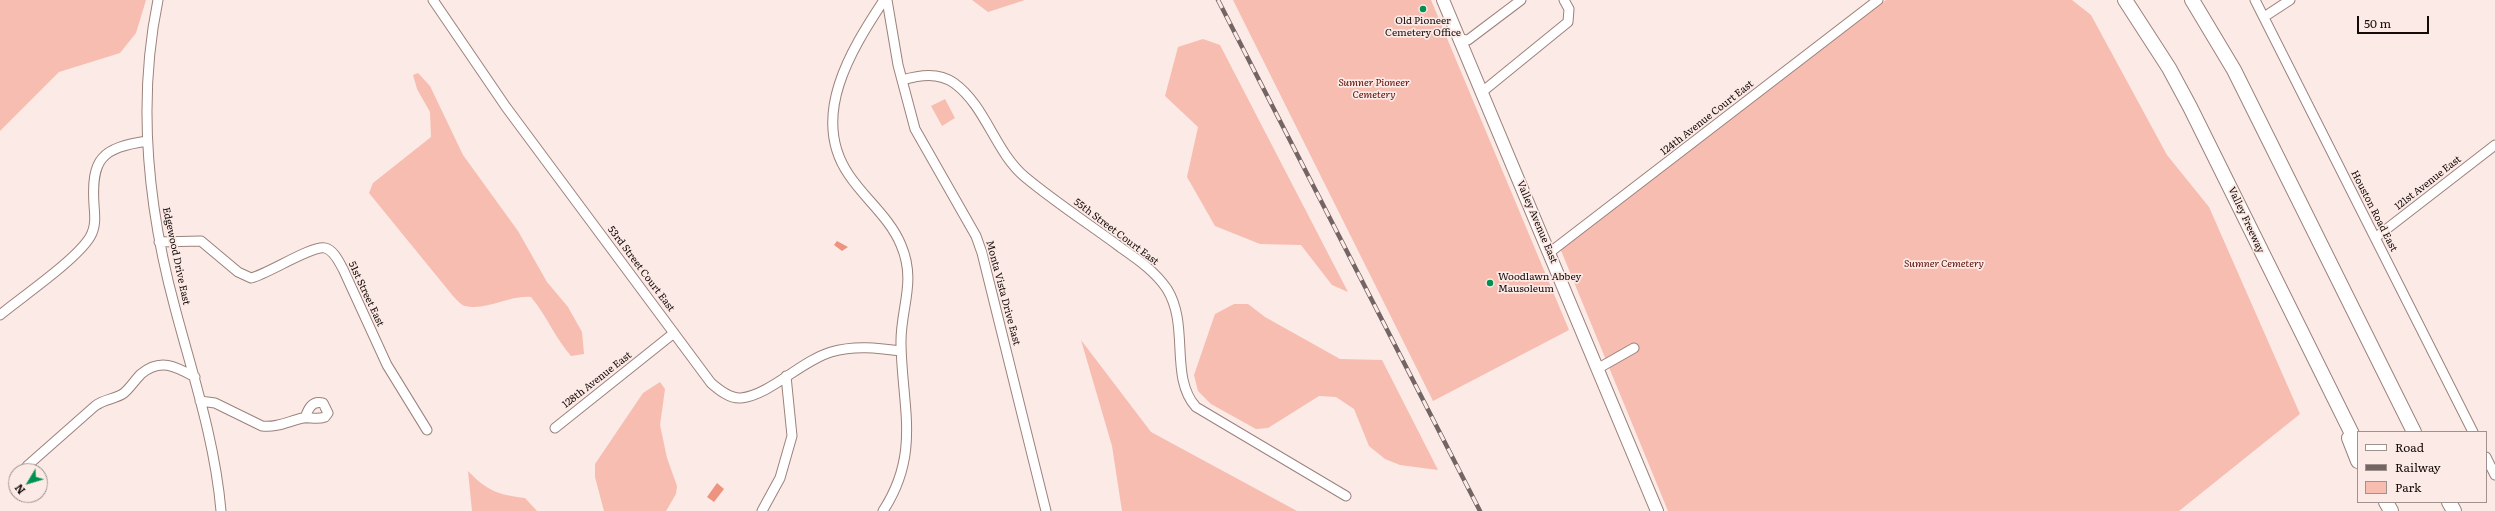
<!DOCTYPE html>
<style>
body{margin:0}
#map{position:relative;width:2495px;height:511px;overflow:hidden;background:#fceae6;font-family:Literata,serif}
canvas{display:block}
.legend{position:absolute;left:2357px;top:431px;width:130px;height:72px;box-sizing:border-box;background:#fceae6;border:1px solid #9f918e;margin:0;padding:5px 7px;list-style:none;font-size:12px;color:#140b09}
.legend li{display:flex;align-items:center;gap:8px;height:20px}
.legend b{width:20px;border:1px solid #9f918e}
.north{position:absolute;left:8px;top:463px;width:40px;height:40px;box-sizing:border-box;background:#fceae6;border:1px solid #9f918e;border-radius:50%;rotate:232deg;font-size:11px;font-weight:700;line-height:16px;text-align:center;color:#140b09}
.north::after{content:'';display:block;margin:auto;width:14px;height:18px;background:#009150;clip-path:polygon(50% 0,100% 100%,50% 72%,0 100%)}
.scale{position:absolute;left:2357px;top:16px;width:72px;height:18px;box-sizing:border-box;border:2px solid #140b09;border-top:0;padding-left:5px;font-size:12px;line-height:14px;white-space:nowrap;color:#140b09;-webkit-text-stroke:3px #fceae6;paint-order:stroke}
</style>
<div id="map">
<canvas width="2495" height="511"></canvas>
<ul class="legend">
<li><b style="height:5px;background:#fff"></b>Road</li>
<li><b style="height:5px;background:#726563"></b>Railway</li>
<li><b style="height:11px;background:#f6bdb0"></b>Park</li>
</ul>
<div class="north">N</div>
<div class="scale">50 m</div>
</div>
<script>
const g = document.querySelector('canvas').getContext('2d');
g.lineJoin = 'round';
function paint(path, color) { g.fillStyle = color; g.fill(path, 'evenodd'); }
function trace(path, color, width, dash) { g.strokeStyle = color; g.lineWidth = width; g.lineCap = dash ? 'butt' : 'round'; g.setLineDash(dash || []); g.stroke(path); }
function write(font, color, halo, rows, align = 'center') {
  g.font = font + ' Literata,serif'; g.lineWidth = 3.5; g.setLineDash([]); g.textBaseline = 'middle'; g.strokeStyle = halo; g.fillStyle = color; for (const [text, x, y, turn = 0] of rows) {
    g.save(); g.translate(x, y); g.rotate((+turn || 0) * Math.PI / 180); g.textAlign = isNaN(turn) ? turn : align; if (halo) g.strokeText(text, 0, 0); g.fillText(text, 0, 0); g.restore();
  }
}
const green = new Path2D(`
 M 0,0 L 146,0 L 136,33 L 120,53 L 59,72 L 0,131 Z
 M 972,0 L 1025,0 L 988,12 Z
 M 1233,0 L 1431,0 L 1569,330 L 1433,401 Z
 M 1886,0 L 2072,0 L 2091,15 L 2167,155 L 2209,207 L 2300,414 L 2179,511 L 1668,511 L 1560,248 L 1752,97 Z
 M 1203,39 L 1220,45 L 1348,292 L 1332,285 L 1301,245 L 1260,244 L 1215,226 L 1187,177 L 1198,127 L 1165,96 L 1178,47 Z
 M 418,73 L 430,86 L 463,155 L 518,231 L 547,282 L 568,307 L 582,332 L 584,354 L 571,356 C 555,338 547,316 531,297 C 509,295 487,311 465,306 C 461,305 456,299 453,296 L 369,193 L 373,183 L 431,137 L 430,112 L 417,89 L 413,75 Z
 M 945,99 L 955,118 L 942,126 L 931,106 Z
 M 1234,304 L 1248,304 L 1265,317 L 1340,359 L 1382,360 L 1438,470 L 1400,465 L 1385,459 L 1369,446 L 1354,409 L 1336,397 L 1319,396 L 1268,428 L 1256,429 L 1211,404 L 1198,391 L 1194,375 L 1215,314 Z
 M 1081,340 L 1151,432 L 1297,511 L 1122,511 L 1112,446 Z
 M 660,382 L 665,389 L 660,425 L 667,458 L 677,486 L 676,494 L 666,511 L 604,511 L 595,477 L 595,464 L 643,393 Z
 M 468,471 C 487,491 499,495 525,498 L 537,511 L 472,511 Z`);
const water = new Path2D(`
 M 837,241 L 848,247 L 842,251 L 834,245 Z
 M 717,483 L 724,489 L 714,502 L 707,497 Z`);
const minor = new Path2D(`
 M 158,0 C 137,102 148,208 175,308 C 193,376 215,441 221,511
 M 433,0 L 506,107 L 711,383 C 719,390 730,399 741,398 C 770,395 801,361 831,352 C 855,345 878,348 901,351
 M 887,0 L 898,65 L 915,129 L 976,236 L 982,253 L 1046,511
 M 2255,0 L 2473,432
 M 2264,17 L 2290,0
 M 1459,39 L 1468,40 L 1521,0
 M 902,80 C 920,75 938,72 954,83 C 986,106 995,152 1025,177 C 1055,202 1089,224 1120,247 C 1137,259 1155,271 1167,289 C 1190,326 1169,377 1196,407 L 1346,496
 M 1482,92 L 1568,22 L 1569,9 L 1564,0
 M 2375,238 L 2495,145
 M 159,242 L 201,241 L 238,272 L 251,278 C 268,274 312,245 325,248 C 334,250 339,262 343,269 L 387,365 L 427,430
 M 1549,253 L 1878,0
 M 0,315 C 23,296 76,260 90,237 C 96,227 95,216 94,205 C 91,158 102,148 147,141
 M 1597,369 L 1634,348
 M 200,401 L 215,403 L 262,426 C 277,428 289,421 303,418 C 310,417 317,420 325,417 L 328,413 L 323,403 C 312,400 308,409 305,418
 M 555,428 L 674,333
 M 2486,457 L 2495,475
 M 27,466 L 95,406 C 104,399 116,399 124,393 C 130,388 135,380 141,374 C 160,358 175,366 195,377
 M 762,511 L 780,478 L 792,436 L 786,376
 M 883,511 C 921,453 902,407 901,344 C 900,309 917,282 901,245 C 890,218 865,199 849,175 C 809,117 851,50 884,0`);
const major = new Path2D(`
 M 1443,0 L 1657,511`);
const highway = new Path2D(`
 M 2125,0 L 2169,68 L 2190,107 L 2358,446
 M 2192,0 L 2234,70 L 2414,432
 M 2349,438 L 2358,461
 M 2386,502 L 2391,511
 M 2449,502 L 2454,511`);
const rail = new Path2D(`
 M 1218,0 L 1480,511`);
const markers = [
 [1423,9,4,"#009150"],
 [1490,283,4,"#009150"]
];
const poiNames = [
 ["Old Pioneer",1423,21],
 ["Cemetery Office",1423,33],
 ["Woodlawn Abbey",1498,277,"left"],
 ["Mausoleum",1498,289,"left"]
];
const parkNames = [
 ["Sumner Pioneer",1374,83],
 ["Cemetery",1374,95],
 ["Sumner Cemetery",1944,264]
];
const streetNames = [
 ["124th Avenue Court East",1707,118,-38],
 ["121st Avenue East",2428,183,-38],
 ["Houston Road East",2374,211,63],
 ["Valley Freeway",2246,220,65],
 ["Valley Avenue East",1537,222,67],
 ["55th Street Court East",1116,232,37],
 ["Edgewood Drive East",176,256,78],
 ["53rd Street Court East",641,269,53],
 ["Monta Vista Drive East",1003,293,75],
 ["51st Street East",366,294,65],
 ["128th Avenue East",597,380,-38]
];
paint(green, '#f6bdb0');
paint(water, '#ed9480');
trace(minor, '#9c827c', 11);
trace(major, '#9c827c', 14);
trace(highway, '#9c827c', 16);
trace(minor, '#fff', 9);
trace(major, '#fff', 12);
trace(highway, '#fff', 14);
trace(rail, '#726563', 4.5);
trace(rail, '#fceae6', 3, [9]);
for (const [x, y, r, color] of markers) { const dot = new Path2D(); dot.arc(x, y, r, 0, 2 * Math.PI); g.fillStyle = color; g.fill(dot); trace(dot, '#fceae6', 1.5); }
write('10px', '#140b09', '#fceae6', poiNames);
write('italic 10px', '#580800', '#fceae6', parkNames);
write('10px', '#140b09', '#fceae6', streetNames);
</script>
